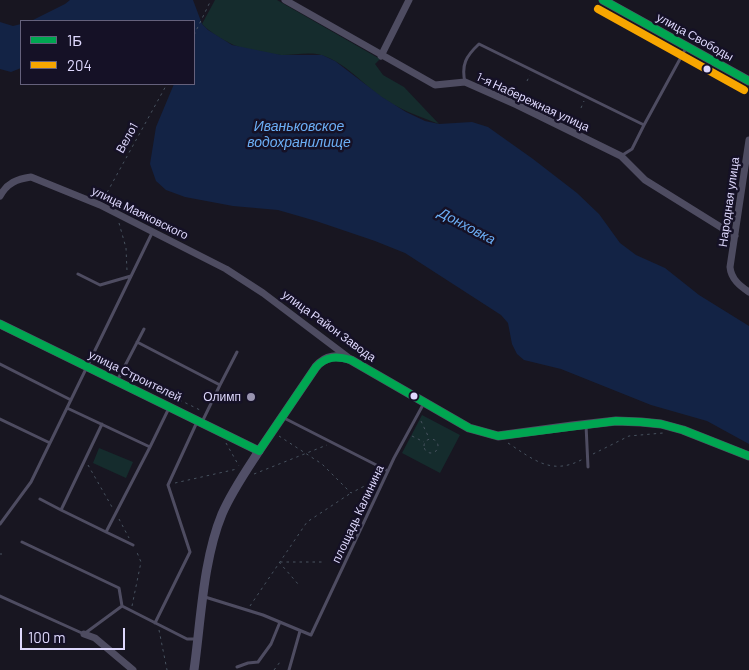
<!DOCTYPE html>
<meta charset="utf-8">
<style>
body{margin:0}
#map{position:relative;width:749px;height:670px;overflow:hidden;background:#181621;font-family:Barlow,sans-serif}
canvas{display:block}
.legend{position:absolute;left:20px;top:20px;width:175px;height:65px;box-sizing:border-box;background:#151126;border:1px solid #65617c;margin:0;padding:6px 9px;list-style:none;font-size:15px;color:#ded8fd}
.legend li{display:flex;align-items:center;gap:10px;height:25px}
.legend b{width:25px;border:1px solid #65617c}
.scale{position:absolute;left:20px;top:628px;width:105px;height:22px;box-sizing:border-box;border:2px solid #ded8fd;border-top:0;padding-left:6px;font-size:15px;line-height:18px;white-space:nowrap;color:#ded8fd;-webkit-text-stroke:4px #151126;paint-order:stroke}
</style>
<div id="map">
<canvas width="749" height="670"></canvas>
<ul class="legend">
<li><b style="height:6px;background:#00a651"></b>1Б</li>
<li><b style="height:6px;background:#f7a600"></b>204</li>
</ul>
<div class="scale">100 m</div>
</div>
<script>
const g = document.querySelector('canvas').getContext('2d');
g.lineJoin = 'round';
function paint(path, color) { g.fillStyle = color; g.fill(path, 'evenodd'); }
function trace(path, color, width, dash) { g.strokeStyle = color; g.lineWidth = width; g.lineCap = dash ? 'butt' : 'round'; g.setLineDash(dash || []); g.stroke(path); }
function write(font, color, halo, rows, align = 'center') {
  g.font = font + ' Barlow,sans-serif'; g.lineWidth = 5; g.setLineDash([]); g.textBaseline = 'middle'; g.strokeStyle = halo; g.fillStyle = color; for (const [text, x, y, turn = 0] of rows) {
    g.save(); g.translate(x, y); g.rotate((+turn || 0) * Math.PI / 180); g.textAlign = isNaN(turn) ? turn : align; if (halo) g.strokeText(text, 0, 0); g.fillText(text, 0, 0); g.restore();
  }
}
const green = new Path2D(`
 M 215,0 L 277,0 L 380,59 L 375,64 L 383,75 L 404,87 L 439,124 C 418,116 398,109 380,96 C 362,83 345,63 324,56 C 312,51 296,55 282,55 C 254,55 222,44 202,24 Z
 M 422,415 L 460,435 L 440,473 L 402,453 Z
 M 99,448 L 133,462 L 126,478 L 93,463 Z`);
const water = new Path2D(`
 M 70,0 L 193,0 L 202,24 L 208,30 L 232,45 L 281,55 L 322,55 L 335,61 L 382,97 L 406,112 L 425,121 L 439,124 L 472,122 L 488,127 L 533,159 L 577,193 L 599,214 L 620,243 L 636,255 L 665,268 L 699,295 L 749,326 L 749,444 L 707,421 L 651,405 L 561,369 L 524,360 L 517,354 L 512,344 L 508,323 L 501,315 L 405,253 L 375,241 L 316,221 L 278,210 L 233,206 L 185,197 L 166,190 L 156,181 L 150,164 L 156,127 L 174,84 L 194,84 L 194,21 L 31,21 L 65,4 Z
 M 0,22 L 13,26 L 21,24 L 21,68 L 11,72 L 0,69 Z`);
const path = new Path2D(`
 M 194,35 L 211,0
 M 527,81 L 530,75
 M 581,108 L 584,101
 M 104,198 L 167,84
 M 119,223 L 126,248 L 127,271
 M 96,358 L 117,369
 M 127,374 L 202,411
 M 421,421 L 429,438
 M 279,436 L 322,464 L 351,493 L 378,479
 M 412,436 L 424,442
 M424 446a7 7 0 1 1 14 0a7 7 0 1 1-14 0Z
 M 226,443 L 239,466
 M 508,443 C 534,460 552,476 583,459
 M 593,454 L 629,436 L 663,433
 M 88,465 L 112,507
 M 254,474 L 327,445
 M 175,483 L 237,469
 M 119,519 L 129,538
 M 0,554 L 2,554
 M 279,562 L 298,584
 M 280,562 L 322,562
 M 132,606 L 141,562 L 136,550
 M 250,606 L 307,522 L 351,493
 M 159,630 L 167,670
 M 274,670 L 280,662`);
const service = new Path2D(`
 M 465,82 C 461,65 466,56 479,44 L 644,125 L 686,48
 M 621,156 L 632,149 L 644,125
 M 78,274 L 100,285 L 131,276
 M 137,342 L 220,385 L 202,422
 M 0,364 L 71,400
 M 117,381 L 144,329
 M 220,385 L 237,352
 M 67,408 L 150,447 L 169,408
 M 284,418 L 388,471
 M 0,419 L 50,443
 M 102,424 L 61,510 L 106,532
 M 586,425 L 588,467
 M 40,499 L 61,510
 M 0,524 L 31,482 L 152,233
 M 22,542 L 119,588 L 122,606
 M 133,545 L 106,532 L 150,447
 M 0,596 L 84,634 L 122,606 L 187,639 L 195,639
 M 205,597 L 263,615 L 311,635 L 394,458 L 424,403
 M 155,623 L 190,552 L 168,485 L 197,422
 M 237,667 L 248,663 L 258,662 L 271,644 L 280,622
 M 289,670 L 300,631`);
const minor = new Path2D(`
 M 285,0 L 435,85 L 465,82 L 517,105 L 621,156 L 645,180 L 735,236
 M 381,56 L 409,0
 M 749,140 L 730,267 C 731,279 740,286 749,292
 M 0,196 C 7,183 17,179 31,177 L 100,205 L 226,269 L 263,293 L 349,358
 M 84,634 L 95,638 L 133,670`);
const tertiary = new Path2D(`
 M 259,451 L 316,367 C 326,355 337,355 351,360 L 469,428 L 498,436 L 572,426 L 616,421 L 641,422 L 661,424 L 683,430 L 749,456`);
const secondary = new Path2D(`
 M 603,0 L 749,81
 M 0,324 L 259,451 C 246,471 232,491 222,514 C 203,560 201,620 194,670`);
const bus1 = new Path2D(`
 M 603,0 L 749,81
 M 0,324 L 259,451 L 316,367 C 326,356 337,356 351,360 L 469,428 L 498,436 L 616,421 L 641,422 L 661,424 L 683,430 L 749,456`);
const bus2 = new Path2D(`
 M 598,9 L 744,90`);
const markers = [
 [707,69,4.5,"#ded8fd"],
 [414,396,4.5,"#ded8fd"],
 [251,397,5,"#9994b0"]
];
const streetNames = [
 ["улица Свободы",695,37,29],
 ["1-я Набережная улица",533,102,25],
 ["Вело1",127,138,-61],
 ["Народная улица",729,202,-82],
 ["улица Маяковского",140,213,26],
 ["улица Район Завода",329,326,36],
 ["улица Строителей",135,376,26],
 ["площадь Калинина",358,514,-65]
];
const poiNames = [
 ["Олимп",241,397]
];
const waterNames = [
 ["Иваньковское",299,126],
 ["водохранилище",299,142],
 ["Донховка",467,226,28]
];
paint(green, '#152c2d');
paint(water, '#132345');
trace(path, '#485360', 1, [2.5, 4]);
trace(service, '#4e4c61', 3);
trace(minor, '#4e4c61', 7);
trace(tertiary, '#4e4c61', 9);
trace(secondary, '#514f67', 9);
trace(bus1, '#00a651', 8);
trace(bus2, '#f7a600', 8);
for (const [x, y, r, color] of markers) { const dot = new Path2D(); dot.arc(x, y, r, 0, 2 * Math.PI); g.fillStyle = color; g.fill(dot); trace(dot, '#151126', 2); }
write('12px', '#ded8fd', '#151126', streetNames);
write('12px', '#ded8fd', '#151126', poiNames, 'right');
write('italic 14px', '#6caff6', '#151126', waterNames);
</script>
